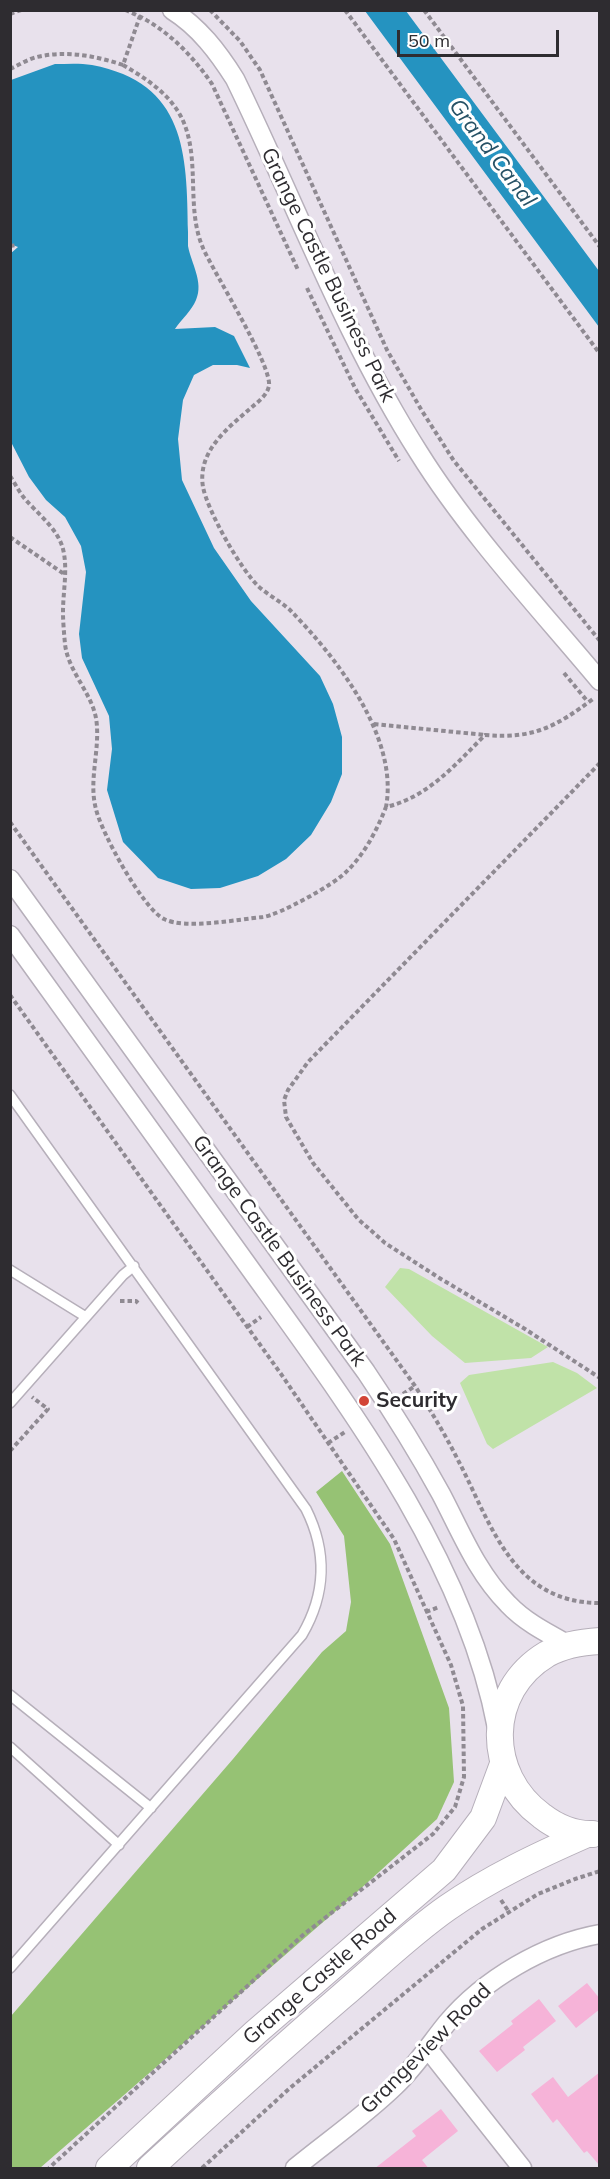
<!DOCTYPE html>
<style>
body{margin:0}
#map{position:relative;width:610px;height:2179px;overflow:hidden;background:#e8e1ec;font-family:Mulish,sans-serif}
canvas{display:block}
.frame{position:absolute;inset:0;border:12px solid #2e2c30;pointer-events:none}
.scale{position:absolute;left:397px;top:30px;width:162px;height:27px;box-sizing:border-box;border:3px solid #2e2c30;border-top:0;padding-left:8px;font-size:18px;line-height:21px;white-space:nowrap;color:#2e2c30;-webkit-text-stroke:4px #fff;paint-order:stroke}
</style>
<div id="map">
<canvas width="610" height="2179"></canvas>
<div class="frame"></div>
<div class="scale">50 m</div>
</div>
<script>
const g = document.querySelector('canvas').getContext('2d');
g.lineJoin = 'round';
function paint(path, color) { g.fillStyle = color; g.fill(path, 'evenodd'); }
function trace(path, color, width, dash) { g.strokeStyle = color; g.lineWidth = width; g.lineCap = dash ? 'butt' : 'round'; g.setLineDash(dash || []); g.stroke(path); }
function write(font, color, halo, rows, align = 'center') {
  g.font = font + ' Mulish,sans-serif'; g.lineWidth = 6; g.setLineDash([]); g.textBaseline = 'middle'; g.strokeStyle = halo; g.fillStyle = color; for (const [text, x, y, turn = 0] of rows) {
    g.save(); g.translate(x, y); g.rotate((+turn || 0) * Math.PI / 180); g.textAlign = isNaN(turn) ? turn : align; if (halo) g.strokeText(text, 0, 0); g.fillText(text, 0, 0); g.restore();
  }
}
const green = new Path2D(`
 M 400,1268 L 409,1269 L 548,1347 L 531,1358 L 465,1363 L 432,1336 L 385,1287 Z
 M 553,1362 L 577,1373 L 597,1388 L 493,1449 L 487,1444 L 460,1383 L 469,1375 Z`);
const forest = new Path2D(`
 M 342,1471 L 390,1544 L 449,1708 L 454,1782 L 437,1819 L 345,1903 L 40,2168 L 11,2168 L 11,2016 L 233,1759 L 322,1652 L 346,1631 L 351,1602 L 344,1536 L 316,1492 Z`);
const water = new Path2D(`
 M 365,11 L 406,11 L 599,271 L 599,327 Z
 M 55,64 C 67,64 80,63 92,65 C 186,83 187,153 188,232 C 188,237 188,242 188,246 C 191,263 204,282 196,300 C 192,310 181,320 175,329 L 215,327 L 234,336 L 250,368 L 237,365 L 213,365 L 194,375 L 183,400 L 178,439 L 182,480 L 214,548 L 251,601 L 320,676 L 333,704 L 342,737 L 342,774 L 331,802 L 311,835 L 286,859 L 258,876 L 220,888 L 191,889 L 158,878 L 123,842 L 107,790 L 112,749 L 109,716 L 82,658 L 79,634 L 86,572 L 81,546 L 65,517 L 46,500 L 29,477 L 11,442 L 10,254 L 18,247 L 10,244 L 11,80 Z`);
const building = new Path2D(`
 M 587,1983 L 600,1999 L 600,2009 L 576,2028 L 558,2006 Z
 M 539,1999 L 556,2021 L 523,2047 L 525,2050 L 497,2072 L 479,2051 L 513,2024 L 511,2021 Z
 M 600,2072 L 600,2166 L 587,2151 L 584,2153 L 557,2119 L 553,2123 L 531,2094 L 553,2077 L 568,2097 Z
 M 441,2109 L 458,2131 L 422,2160 L 429,2169 L 374,2169 L 416,2136 L 412,2131 Z`);
const path = new Path2D(`
 M 125,10 C 162,24 190,52 212,84 L 298,270
 M 210,10 L 240,41 L 260,70 L 387,350 L 422,411 L 454,461 L 600,641
 M 345,10 L 600,354
 M 424,10 L 600,247
 M 10,14 L 21,10
 M 123,65 C 147,79 173,96 184,123 C 200,163 186,209 203,248 C 214,273 272,365 269,386 C 267,395 259,401 252,407 C 228,428 197,451 203,487 C 208,512 240,568 258,586 C 268,595 280,601 290,610 C 336,657 399,737 386,807
 M 10,69 C 19,65 28,59 37,57 C 66,50 96,56 123,65 L 140,16
 M 10,246 L 17,245
 M 307,288 L 355,388 L 399,461
 M 10,476 C 15,483 19,492 25,499 C 38,514 58,529 63,549 C 68,569 63,591 63,612 C 63,622 64,633 65,644 C 68,671 91,692 96,718 C 101,748 88,780 96,809 C 101,832 143,909 164,919 C 186,930 239,919 263,917 C 279,915 335,884 346,872 C 364,855 377,830 386,807 C 428,797 455,765 485,735 C 534,739 555,727 593,699
 M 10,537 L 64,574
 M 564,673 L 588,702
 M 374,724 L 485,735
 M 600,763 L 308,1062 L 288,1090 L 284,1100 L 286,1117 L 313,1163 L 358,1219 L 385,1243 L 441,1279 L 525,1329 L 600,1378
 M 10,822 L 415,1386 C 431,1411 446,1436 459,1462 C 492,1526 513,1603 600,1603
 M 10,995 L 281,1374 L 394,1539 L 451,1665 L 463,1706 L 464,1777 L 455,1807 L 433,1834 L 303,1935 L 49,2168
 M 120,1301 L 136,1301 L 138,1303
 M 247,1327 L 261,1317
 M 403,1394 L 415,1386
 M 328,1443 L 345,1432
 M 10,1451 L 48,1409 L 32,1397
 M 426,1612 L 439,1607
 M 501,1900 L 509,1912
 M 202,2168 L 290,2088 L 482,1929 L 538,1894 L 575,1879 L 600,1871`);
const service = new Path2D(`
 M 10,1095 L 306,1509 C 327,1551 326,1594 302,1635 L 10,1968
 M 10,1270 L 86,1317
 M 10,1403 L 123,1275 L 134,1266
 M 10,1695 L 151,1808
 M 10,1747 L 119,1845`);
const minor = new Path2D(`
 M 172,10 C 199,27 218,52 235,79 C 296,204 344,335 419,453 C 469,533 539,608 600,681
 M 10,879 L 366,1372 C 393,1412 418,1452 441,1494 C 461,1532 477,1573 508,1604 C 525,1622 547,1633 569,1645
 M 10,935 C 87,1042 164,1149 241,1256 C 342,1397 464,1554 497,1728
 M 428,2049 L 522,2168
 M 295,2168 C 328,2141 364,2116 395,2086 C 415,2067 430,2044 447,2023 C 484,1979 544,1944 600,1934`);
const secondary = new Path2D(`
 M 593,1834 C 575,1835 556,1827 542,1816 C 485,1775 485,1691 547,1654 C 563,1645 581,1642 600,1641
 M 109,2168 L 256,2032 L 444,1870 L 483,1818 L 503,1764
 M 150,2168 C 213,2110 277,2052 342,1996 C 377,1966 410,1934 447,1908 C 490,1878 539,1855 587,1834`);
const markers = [
 [364,1401,6,"#d24437"]
];
const streetNames = [
 ["Grange Castle Business Park",328,275,64],
 ["Grange Castle Business Park",279,1251,54],
 ["Grange Castle Road",320,1977,-41],
 ["Grangeview Road",426,2049,-45]
];
const poiNames = [
 ["Security",376,1401]
];
const waterNames = [
 ["Grand Canal",492,153,53]
];
paint(green, '#c0e2a8');
paint(forest, '#96c274');
paint(water, '#2593c0');
paint(building, '#f6b3d8');
trace(service, '#b6afba', 12);
trace(minor, '#b6afba', 21);
trace(secondary, '#b6afba', 28);
trace(path, '#8f8a92', 4, [4.5, 3]);
trace(service, '#fff', 9);
trace(minor, '#fff', 18);
trace(secondary, '#fff', 26);
for (const [x, y, r, color] of markers) { const dot = new Path2D(); dot.arc(x, y, r, 0, 2 * Math.PI); g.fillStyle = color; g.fill(dot); trace(dot, '#fff', 2); }
write('21px', '#2e2c30', '#fff', streetNames);
write('bold 21px', '#2e2c30', '#fff', poiNames, 'left');
write('italic 22px', '#275266', '#fff', waterNames);
</script>
